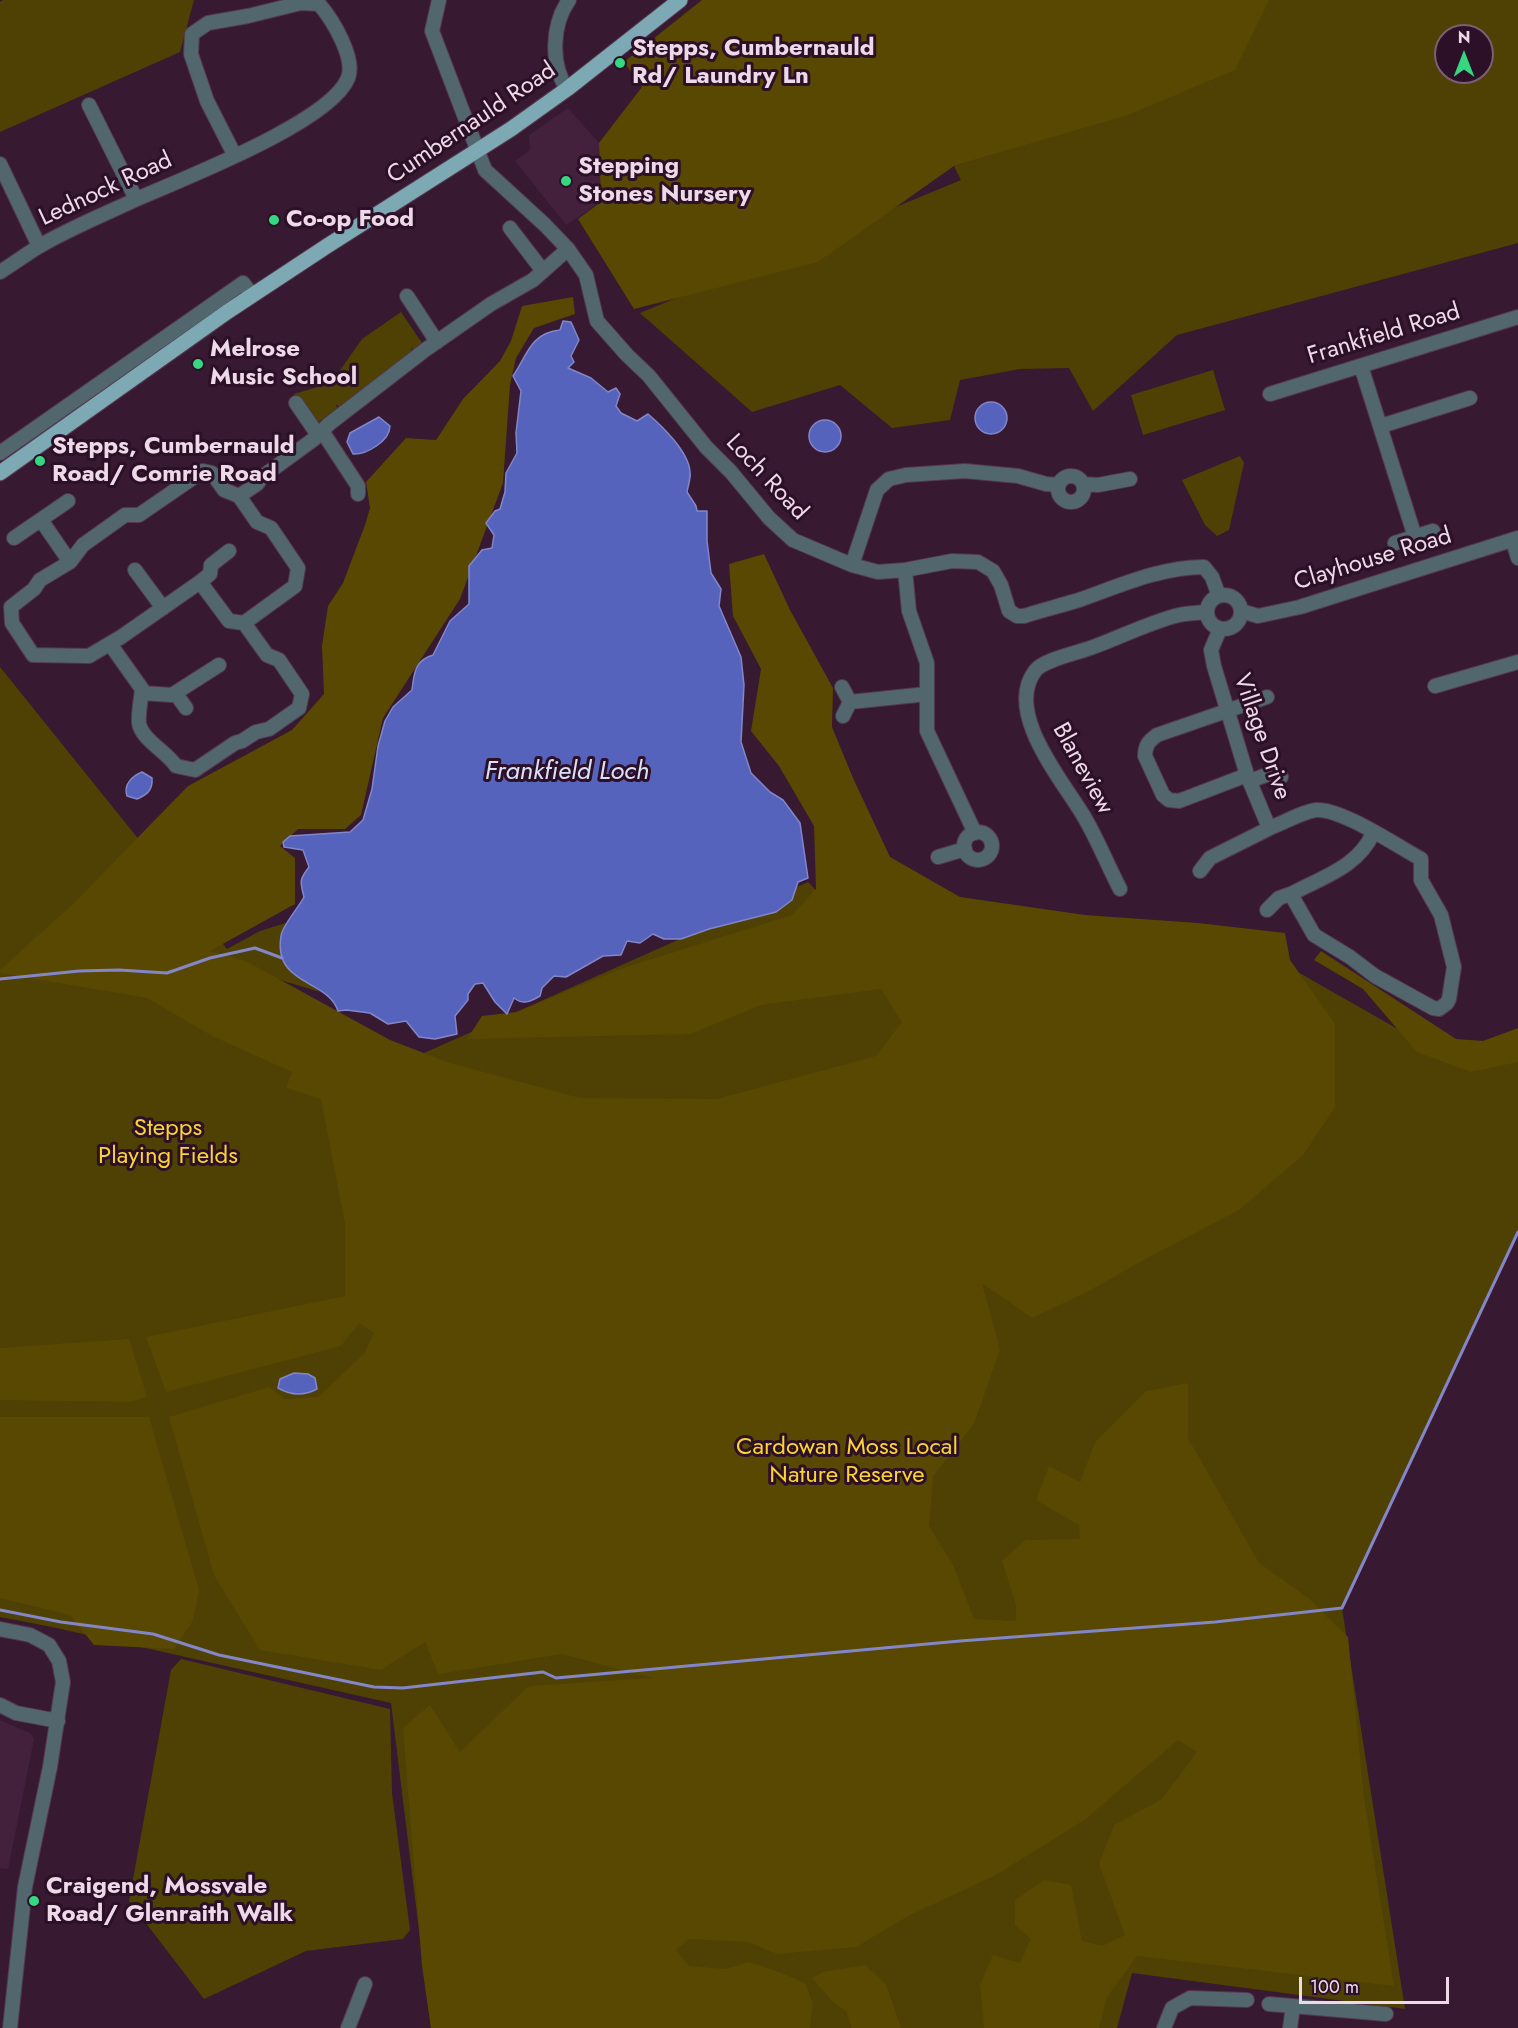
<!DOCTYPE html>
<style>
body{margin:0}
#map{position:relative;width:1518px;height:2028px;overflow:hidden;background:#371931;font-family:Jost,sans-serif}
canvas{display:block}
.north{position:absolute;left:1434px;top:24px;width:60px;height:60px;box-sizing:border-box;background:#2c1027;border:2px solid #796074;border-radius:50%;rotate:0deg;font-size:16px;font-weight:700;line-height:24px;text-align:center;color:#edd9e8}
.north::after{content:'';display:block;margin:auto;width:21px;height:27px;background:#35d881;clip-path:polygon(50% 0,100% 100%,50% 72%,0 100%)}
.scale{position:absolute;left:1299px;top:1977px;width:150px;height:27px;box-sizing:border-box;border:3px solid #edd9e8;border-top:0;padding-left:8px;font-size:18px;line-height:21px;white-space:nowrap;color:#edd9e8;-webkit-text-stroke:4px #2c1027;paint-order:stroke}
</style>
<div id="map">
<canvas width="1518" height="2028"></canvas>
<div class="north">N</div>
<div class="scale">100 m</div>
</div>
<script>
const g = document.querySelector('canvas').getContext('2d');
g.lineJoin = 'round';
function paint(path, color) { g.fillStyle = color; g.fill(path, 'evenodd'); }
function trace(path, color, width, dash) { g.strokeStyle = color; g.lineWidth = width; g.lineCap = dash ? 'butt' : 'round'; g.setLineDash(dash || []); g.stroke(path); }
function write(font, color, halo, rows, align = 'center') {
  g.font = font + ' Jost,sans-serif'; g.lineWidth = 6; g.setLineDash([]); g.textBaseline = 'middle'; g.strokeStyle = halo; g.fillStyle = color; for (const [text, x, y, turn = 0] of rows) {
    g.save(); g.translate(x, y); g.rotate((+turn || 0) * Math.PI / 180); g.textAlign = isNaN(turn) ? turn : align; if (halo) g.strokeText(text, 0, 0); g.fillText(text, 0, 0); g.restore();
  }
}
const built = new Path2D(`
 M 568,108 L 599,143 L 601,202 L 566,225 L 515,161 L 530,150 L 529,135 Z
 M 0,1720 L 30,1733 L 34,1739 L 8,1869 L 0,1868 Z`);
const green = new Path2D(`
 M 3,0 L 194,0 L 180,52 L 0,132 L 0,2 Z
 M 1242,0 L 1518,0 L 1518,243 L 1177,335 L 1093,411 L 1069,368 L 1020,369 L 960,380 L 950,420 L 892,428 L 840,385 L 752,412 L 640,313 L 961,180 L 954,166 L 1051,137 ZM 1446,36 L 1482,36 L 1482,72 L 1446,72 Z
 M 401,312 L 422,343 L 414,350 L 411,347 L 412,351 L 339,407 L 336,404 L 337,408 L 315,425 L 294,394 L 321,386 L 336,376 L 362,339 Z
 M 1213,370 L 1225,410 L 1143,435 L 1131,395 Z
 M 1240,456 L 1244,463 L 1229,530 L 1217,536 L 1205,525 L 1182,480 Z
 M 0,667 L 227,949 L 260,931 L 289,922 L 281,935 L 312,986 L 320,992 L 244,969 L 341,1090 L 808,882 L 870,947 L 1231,934 L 1461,1065 L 1518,1058 L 1518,1232 L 1342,1608 L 1405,2009 L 1132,1973 L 1117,2028 L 431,2028 L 391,1703 L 52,1627 L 0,1617 Z
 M 181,1659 L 390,1709 L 392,1793 L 410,1930 L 403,1939 L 306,1951 L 204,1999 L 129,1901 L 171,1670 Z`);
const forest = new Path2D(`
 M 702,0 L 1269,0 L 1235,70 L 1128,115 L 954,166 L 818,262 L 634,309 L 578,219 L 601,202 L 599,143 L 642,87 L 624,62 Z
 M 573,297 L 575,314 L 534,328 L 516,358 L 510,385 L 503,483 L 460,599 L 383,718 L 361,815 L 345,829 L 298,829 L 280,846 L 295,858 L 295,904 L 210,951 L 246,961 L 390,1040 L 447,1062 L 580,1098 L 717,1099 L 876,1056 L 902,1022 L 881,989 L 761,1005 L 691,1034 L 467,1039 L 482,1016 L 517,1012 L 620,969 L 792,915 L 816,889 L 814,826 L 779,766 L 751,731 L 761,669 L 733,616 L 729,564 L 764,554 L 790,610 L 833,688 L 832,727 L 853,778 L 890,857 L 960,897 L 1085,915 L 1198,923 L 1285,933 L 1290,960 L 1335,1024 L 1335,1107 L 1303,1155 L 1239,1210 L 1140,1262 L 1091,1290 L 1032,1318 L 982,1283 L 1000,1349 L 974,1424 L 933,1476 L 929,1526 L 953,1565 L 974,1619 L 1016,1621 L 1016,1605 L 1002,1561 L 1026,1540 L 1080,1539 L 1079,1525 L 1036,1500 L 1049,1466 L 1080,1482 L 1095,1442 L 1146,1391 L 1188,1383 L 1188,1438 L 1259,1563 L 1307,1597 L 1348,1637 L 1364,1797 L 1394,1986 L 1137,1956 L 1107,1997 L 1099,2028 L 984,2028 L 980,1985 L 993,1955 L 1020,1963 L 1031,1939 L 1015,1925 L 1015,1900 L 1044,1880 L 1071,1885 L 1082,1941 L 1102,1946 L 1125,1935 L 1099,1864 L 1114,1825 L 1162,1799 L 1197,1752 L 1178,1740 L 1083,1821 L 994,1876 L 910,1915 L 856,1947 L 777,1954 L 748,1942 L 689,1939 L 676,1950 L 689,1966 L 726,1969 L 749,1962 L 782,1973 L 806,1984 L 813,2004 L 810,2028 L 431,2028 L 422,1966 L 403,1728 L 430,1705 L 460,1752 L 529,1686 L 653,1678 L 562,1654 L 438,1674 L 425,1642 L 381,1670 L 260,1650 L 214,1575 L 169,1417 L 269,1387 L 285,1399 L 318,1397 L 364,1354 L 374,1333 L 359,1323 L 341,1346 L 166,1392 L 146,1337 L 345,1296 L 345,1224 L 321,1099 L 286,1088 L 292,1072 L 212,1036 L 147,998 L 0,973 L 0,970 L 72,905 L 188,786 L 292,730 L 324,694 L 322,646 L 328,606 L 343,583 L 365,525 L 370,508 L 366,482 L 406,438 L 436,440 L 463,399 L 500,361 L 511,341 L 522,306 Z
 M 1321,951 L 1456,1039 L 1483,1041 L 1518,1028 L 1518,1062 L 1471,1072 L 1417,1052 L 1363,989 L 1314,960 Z
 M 129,1339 L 147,1397 L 129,1402 L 0,1400 L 0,1348 Z
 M 0,1417 L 149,1417 L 199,1590 L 193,1620 L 174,1649 L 94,1645 L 70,1615 L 0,1598 Z
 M 865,1965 L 886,1984 L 901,2028 L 852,2028 L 846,2011 L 832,2001 L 812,1978 L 823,1972 Z`);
const water = new Path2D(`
 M 563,321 L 571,322 L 579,340 L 571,356 L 574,362 L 568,368 L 591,378 L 608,392 L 616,388 L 620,394 L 616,406 L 621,413 L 637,421 L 648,414 C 662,426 689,452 690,472 C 691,478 688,486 687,492 L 696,506 L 697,511 L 707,511 L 707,541 L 711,573 L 721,589 L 719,606 L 741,657 L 744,685 L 741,742 L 751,773 L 770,792 L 783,800 L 800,823 L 808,878 L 798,882 L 792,900 L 776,912 L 709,929 L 681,939 L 664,939 L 653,934 L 640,943 L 627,941 L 621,955 L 603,956 L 566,977 L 554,976 L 542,988 L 540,996 C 530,1002 523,1005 514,998 L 507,1014 L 495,1002 L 483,983 L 475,984 L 468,994 L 468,1000 L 455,1016 L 457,1034 L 435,1039 L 419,1037 L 406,1021 L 388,1024 L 370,1013 L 346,1010 L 338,1011 C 328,979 273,986 281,936 C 282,926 299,907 304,897 C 300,881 299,880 309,867 L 303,850 L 284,847 L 283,842 L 290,836 L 350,832 L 363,820 L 372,789 L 378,746 L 385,721 L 393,707 L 412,690 C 414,673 415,660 433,655 L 450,621 L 469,604 L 469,566 L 482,550 L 492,548 L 494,535 L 486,523 L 495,511 L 500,509 L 505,492 L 506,473 L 517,453 L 516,433 L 521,391 L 513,376 C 527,356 530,333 560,330 Z
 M975 418a16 16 0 1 1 32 0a16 16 0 1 1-32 0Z
 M 379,417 L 390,426 C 390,441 366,455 353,454 L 347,442 L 350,433 Z
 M809 436a16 16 0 1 1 32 0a16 16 0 1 1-32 0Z
 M 142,772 L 152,778 C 153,790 147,795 137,799 L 127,796 C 123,785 132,776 142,772 Z
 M 294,1373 L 308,1374 L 315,1378 L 317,1389 C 304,1396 290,1395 278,1388 L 280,1379 Z`);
const stream = new Path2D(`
 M 0,979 L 79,971 L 119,970 L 167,973 L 210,958 L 255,948 L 282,958
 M 0,1610 L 61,1622 L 153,1634 L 219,1655 L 374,1687 L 403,1688 L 543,1672 L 556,1678 L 960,1641 L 1215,1622 L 1342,1608 L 1518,1232`);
const minor = new Path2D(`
 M 439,0 L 432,31 L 485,170 L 545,225 L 568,249 L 586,275 L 597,321 L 627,355 L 649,376 L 706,447 L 731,472 L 769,518 L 793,540 L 852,565 L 878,572 L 905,570 L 952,561 L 978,562 L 993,571 L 1001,585 L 1009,611 L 1017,616 L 1024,616 C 1043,610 1063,605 1082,599 C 1121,585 1162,567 1204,567 L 1212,577 L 1219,596
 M 567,89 C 550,64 552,24 569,0
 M 89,105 L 136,199
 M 0,164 L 39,246
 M 510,228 L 543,271
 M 0,272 C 13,264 25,255 38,247 C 68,229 105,214 137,199 C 182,179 331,122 348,78 C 356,58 332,19 319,4 L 301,3 L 248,16 L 208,23 L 192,34 L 191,54 L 207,101 L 235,156
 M 407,296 L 437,342
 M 1361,366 L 1415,537
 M 1270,394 L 1518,317
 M 296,403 L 318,435
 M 1381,426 L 1470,398
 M 322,431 L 358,486 L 358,494
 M 0,453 L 243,283 L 252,295
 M 203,471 L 212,473 L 224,490 L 239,496 L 257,522 L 271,528 L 298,568 L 295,586 L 244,623 L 229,621 L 200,582 L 121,637 L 89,656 L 33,655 L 12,623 L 11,607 L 34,589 L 40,580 L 70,562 L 83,545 L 125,515 L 139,515 Z
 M1058 489a13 13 0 1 1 26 0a13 13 0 1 1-26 0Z
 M 1083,484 L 1098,485 L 1130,479
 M 239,496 L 257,484 L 262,477 L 314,439 L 329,424 L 425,350 L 491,304 L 533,280 L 568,249
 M 41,520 L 70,562
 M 14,538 L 68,501
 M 1513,541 L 1518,558
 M 1395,543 L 1433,531
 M 852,565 L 877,490 L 889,479 L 906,475 L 965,471 L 1018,476 L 1046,484 L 1059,485
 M 135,570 L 163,608
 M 905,570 L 909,611 L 927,663 L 927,731 L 975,833
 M 200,582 L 210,574 L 211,565 L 229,551
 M1207 612a17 17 0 1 1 34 0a17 17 0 1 1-34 0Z
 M 1241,611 L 1258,616 L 1300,607 L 1518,538
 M 1220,629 L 1211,650 L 1214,666 L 1247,775 L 1267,823 L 1272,827 C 1285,822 1302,812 1316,810 C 1341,808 1397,846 1421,859 L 1421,880 L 1441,915 L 1454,967 L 1449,999 L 1447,1003 L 1439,1009 L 1433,1008 L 1375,976 L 1350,957 L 1314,935 L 1293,898 L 1293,893 C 1323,877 1359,866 1373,833
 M 110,644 L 142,689 C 141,700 138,713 139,723 C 141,739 167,752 176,766 L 195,770 L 235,743 L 242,741 L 256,732 L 269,729 L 299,708 L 302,694 L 279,660 L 267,655 L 244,623
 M 1435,686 L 1518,662
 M 842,687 L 850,702 L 843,716
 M 142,693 L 172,695 L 219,665
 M 176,694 L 186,708
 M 850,702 L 927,694
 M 1247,775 L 1179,801 L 1169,800 L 1163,795 L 1145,756 C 1145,745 1149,741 1157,735 L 1267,697
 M 1250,781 L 1266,775 L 1281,777
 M964 846a14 14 0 1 1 28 0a14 14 0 1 1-28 0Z
 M 938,857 L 965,849
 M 1200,871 L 1210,858 L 1272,827
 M 1120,889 C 1107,864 1097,838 1083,815 C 1062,780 1004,712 1035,671 C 1044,659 1078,653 1093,647 C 1121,637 1150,622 1179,615 C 1188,613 1198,613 1207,612
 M 1267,910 L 1279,898 L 1293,893
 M 0,1629 L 30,1635 L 49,1645 L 59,1661 L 63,1682 L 50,1767 L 25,1887 L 10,2028
 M 0,1705 L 16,1713 L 58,1721
 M 1269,2004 L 1386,2014
 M 348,2028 L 365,1984
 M 1164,2028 L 1172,2008 L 1190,1998 L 1247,2000
 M 1290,2028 L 1293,2006`);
const major = new Path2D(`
 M 0,473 L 227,312 L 327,246 L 511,129 L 567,89 L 680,0`);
const markers = [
 [620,63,6,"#35d881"],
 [566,181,6,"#35d881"],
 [274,220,6,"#35d881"],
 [198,364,6,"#35d881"],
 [40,461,6,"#35d881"],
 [34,1901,6,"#35d881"]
];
const poiNames = [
 ["Stepps, Cumbernauld",632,49],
 ["Rd/ Laundry Ln",632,77],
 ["Stepping",578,167],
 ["Stones Nursery",578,195],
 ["Co-op Food",286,220],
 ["Melrose",210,350],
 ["Music School",210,378],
 ["Stepps, Cumbernauld",52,447],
 ["Road/ Comrie Road",52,475],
 ["Craigend, Mossvale",46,1887],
 ["Road/ Glenraith Walk",46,1915]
];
const streetNames = [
 ["Cumbernauld Road",472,124,-34],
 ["Lednock Road",106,190,-25],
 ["Frankfield Road",1384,335,-17],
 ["Loch Road",766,478,47],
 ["Clayhouse Road",1373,560,-17],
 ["Village Drive",1261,737,71],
 ["Blaneview",1082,769,61]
];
const parkNames = [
 ["Stepps",168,1129],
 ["Playing Fields",168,1157],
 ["Cardowan Moss Local",847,1448],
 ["Nature Reserve",847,1476]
];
const waterNames = [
 ["Frankfield Loch",567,773]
];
paint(built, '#43213d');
paint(green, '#4f4103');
paint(forest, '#584801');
paint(water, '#5663bc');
trace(water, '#8386c9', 1.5);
trace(stream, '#8386c9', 3);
trace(minor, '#54384e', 16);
trace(major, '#54384e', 17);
trace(minor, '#52676d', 14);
trace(major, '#7ca9b4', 15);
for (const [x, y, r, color] of markers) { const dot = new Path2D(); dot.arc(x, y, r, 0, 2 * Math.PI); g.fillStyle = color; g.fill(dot); trace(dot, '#2c1027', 2); }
write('bold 24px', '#edd9e8', '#2c1027', poiNames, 'left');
write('24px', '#edd9e8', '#2c1027', streetNames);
write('24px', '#fbd431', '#2c1027', parkNames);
write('italic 26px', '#dae0f8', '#2c1027', waterNames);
</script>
